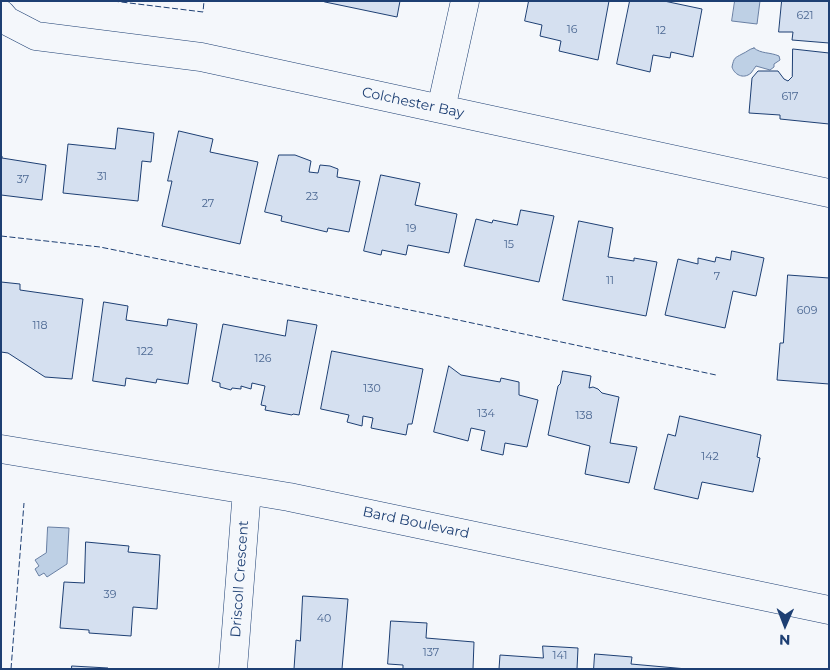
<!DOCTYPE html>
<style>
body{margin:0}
#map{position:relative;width:830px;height:670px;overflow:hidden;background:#f4f7fb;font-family:Montserrat,sans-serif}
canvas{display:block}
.frame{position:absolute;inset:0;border:2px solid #1d3f73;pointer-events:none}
.north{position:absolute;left:760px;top:600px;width:50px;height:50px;-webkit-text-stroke:4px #f4f7fb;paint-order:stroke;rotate:181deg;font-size:14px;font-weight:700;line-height:20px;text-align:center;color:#1d3f73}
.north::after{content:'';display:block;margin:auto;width:18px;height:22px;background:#1d3f73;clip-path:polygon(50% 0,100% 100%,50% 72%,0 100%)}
</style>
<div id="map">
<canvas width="830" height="670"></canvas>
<div class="frame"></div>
<div class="north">N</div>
</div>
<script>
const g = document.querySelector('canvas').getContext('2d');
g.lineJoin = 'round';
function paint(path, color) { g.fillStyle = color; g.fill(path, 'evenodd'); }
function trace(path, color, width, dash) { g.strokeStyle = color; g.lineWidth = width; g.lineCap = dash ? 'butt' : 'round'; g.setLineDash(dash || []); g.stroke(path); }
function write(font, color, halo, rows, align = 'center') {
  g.font = font + ' Montserrat,sans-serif'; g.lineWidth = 4; g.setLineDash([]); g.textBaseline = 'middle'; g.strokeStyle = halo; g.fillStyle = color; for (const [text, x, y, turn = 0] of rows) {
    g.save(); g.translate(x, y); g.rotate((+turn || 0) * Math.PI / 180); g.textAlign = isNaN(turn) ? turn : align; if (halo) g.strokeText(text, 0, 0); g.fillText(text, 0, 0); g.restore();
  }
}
const water = new Path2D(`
 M 735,1 L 760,1 L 757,24 L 732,21 Z
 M 754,48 C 761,54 770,52 779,56 L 780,60 L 774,64 L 774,67 L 770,70 L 756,66 C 754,68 753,71 751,73 C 743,80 734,74 732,67 C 734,57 735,58 742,54 C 747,52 749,49 754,48 Z
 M 48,527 L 69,528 L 67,564 L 47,577 L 44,573 L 39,576 L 35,569 L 39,566 L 35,560 L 46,553 Z`);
const building = new Path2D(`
 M 326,1 L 400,1 L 397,17 L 325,2 Z
 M 529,1 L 609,1 L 598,60 L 559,51 L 561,41 L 540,36 L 542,25 L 525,21 Z
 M 630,1 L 664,1 L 702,9 L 693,57 L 671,52 L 670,58 L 653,55 L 650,72 L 617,64 Z
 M 782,1 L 829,1 L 829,43 L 792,40 L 793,32 L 779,32 Z
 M 793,49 L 829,53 L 829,124 L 780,119 L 780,115 L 749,113 L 752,78 L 758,71 L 778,71 L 784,79 L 788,81 L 792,77 Z
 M 118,128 L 154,133 L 151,162 L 142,161 L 138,201 L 63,193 L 68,144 L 115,149 Z
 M 179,131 L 213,139 L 210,152 L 258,162 L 240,244 L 162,226 L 172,181 L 168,181 Z
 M 279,155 L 295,155 L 311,161 L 309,172 L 318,173 L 320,165 L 330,166 L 338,169 L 337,177 L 360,181 L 349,232 L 328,228 L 327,232 L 281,221 L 282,216 L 265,212 Z
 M 1,156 L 2,156 L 2,158 L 46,165 L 42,200 L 1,195 Z
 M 381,175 L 420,183 L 415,205 L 457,214 L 449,253 L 408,245 L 406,255 L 382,250 L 381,255 L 364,251 Z
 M 521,210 L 554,216 L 539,282 L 464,266 L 476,219 L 492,223 L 493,220 L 517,225 Z
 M 579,221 L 613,228 L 608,257 L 634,261 L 634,258 L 657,262 L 646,316 L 563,300 Z
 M 732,251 L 764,258 L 756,296 L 733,291 L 725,328 L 665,315 L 678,259 L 698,264 L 698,258 L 715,262 L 716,257 L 730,260 Z
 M 788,275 L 829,278 L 829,384 L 777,380 L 780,343 L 783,343 Z
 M 1,282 L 20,284 L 20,290 L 83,299 L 72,379 L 45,377 L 8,353 L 1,352 Z
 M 104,302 L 128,306 L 126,320 L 167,326 L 168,319 L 197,324 L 188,384 L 157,379 L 156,383 L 126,378 L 125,386 L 93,381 Z
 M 288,320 L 317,325 L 299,415 L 293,414 L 292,415 L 265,410 L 266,406 L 261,405 L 265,386 L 252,383 L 251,389 L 241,386 L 241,389 L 232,388 L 231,390 L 220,387 L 220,383 L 212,381 L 223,324 L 285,336 Z
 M 332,351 L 423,369 L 412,424 L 408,424 L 406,435 L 371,428 L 373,418 L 363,416 L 362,426 L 347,422 L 349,415 L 321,409 Z
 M 449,366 L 461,375 L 500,382 L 501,378 L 519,382 L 519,395 L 538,400 L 527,447 L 505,443 L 503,455 L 481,450 L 485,431 L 471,428 L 468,441 L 434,432 Z
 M 563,371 L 591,376 L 589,388 L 593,387 L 598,389 L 602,393 L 619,397 L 610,443 L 637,447 L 629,483 L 585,474 L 590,446 L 548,435 L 558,386 L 560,384 Z
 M 680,416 L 761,435 L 757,457 L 760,458 L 753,492 L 702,482 L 698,499 L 654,489 L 668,434 L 675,436 Z
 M 86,542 L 129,546 L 128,552 L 160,555 L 157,609 L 133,607 L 131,636 L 89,633 L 89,630 L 60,628 L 64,582 L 84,583 Z
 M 303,596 L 348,599 L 342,669 L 294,669 L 296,640 L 300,641 Z
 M 391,621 L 427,623 L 426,638 L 474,642 L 473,669 L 403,669 L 403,665 L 388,664 Z
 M 543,646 L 578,648 L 577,669 L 499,669 L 500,655 L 543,658 Z
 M 595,654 L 632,657 L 631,664 L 687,669 L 594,669 Z
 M 72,666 L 108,668 L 108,669 L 72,669 Z`);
const minor = new Path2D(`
 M 1,14 L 7,21 L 36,36 L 201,57 L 829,193
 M 441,109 L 465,1
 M 1,449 L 289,497 L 829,610
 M 233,669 L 247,490`);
const fence = new Path2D(`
 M 113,1 L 203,12 L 204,1
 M 1,236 L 100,247 L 444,317 L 716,375
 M 11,669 L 24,503`);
const numberNames = [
 ["621",805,16],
 ["16",572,30],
 ["12",661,31],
 ["617",790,97],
 ["31",102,177],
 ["37",23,180],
 ["23",312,197],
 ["27",208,204],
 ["19",411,229],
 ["15",509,245],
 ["7",717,277],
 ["11",610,281],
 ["609",807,311],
 ["118",40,326],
 ["122",145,352],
 ["126",263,359],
 ["130",372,389],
 ["134",486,414],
 ["138",584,416],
 ["142",710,457],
 ["39",110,595],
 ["40",324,619],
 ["137",431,653],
 ["141",560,656]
];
const streetNames = [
 ["Colchester Bay",413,103,12],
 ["Bard Boulevard",416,523,12],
 ["Driscoll Crescent",240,579,-86]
];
paint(water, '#bed0e5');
trace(water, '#687fa3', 1);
paint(building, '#d5e0f0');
trace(building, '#1d3f73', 1);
trace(minor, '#1d3f73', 29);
trace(minor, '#f4f7fb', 28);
trace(fence, '#1d3f73', 1, [6, 2.5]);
write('11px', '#4b6792', null, numberNames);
write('14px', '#1d3f73', '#f4f7fb', streetNames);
</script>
